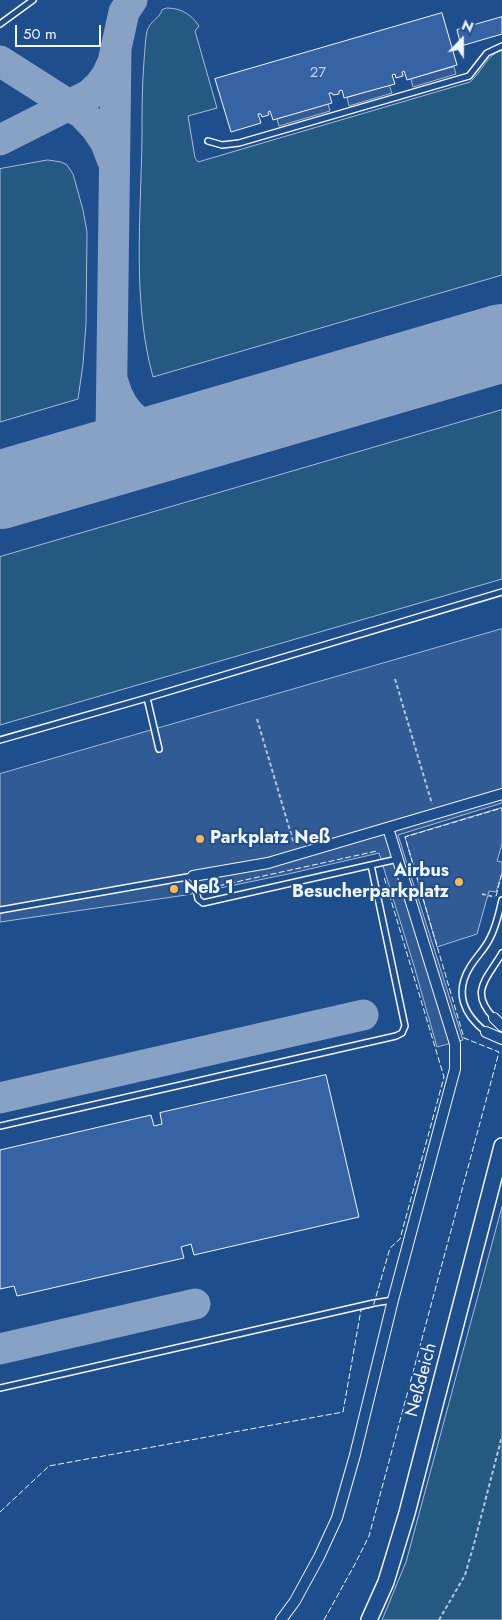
<!DOCTYPE html>
<meta charset="utf-8">
<style>
body{margin:0}
#map{position:relative;width:502px;height:1620px;overflow:hidden;background:#1f4e8c;font-family:Jost,sans-serif}
canvas{display:block}
.north{position:absolute;left:437px;top:15px;width:50px;height:50px;-webkit-text-stroke:4px #1f4e8c;paint-order:stroke;rotate:22deg;font-size:14px;font-weight:700;line-height:20px;text-align:center;color:#f2f6ff}
.north::after{content:'';display:block;margin:auto;width:18px;height:22px;background:#f2f6ff;clip-path:polygon(50% 0,100% 100%,50% 72%,0 100%)}
.scale{position:absolute;left:15px;top:25px;width:86px;height:22px;box-sizing:border-box;border:2px solid #f2f6ff;border-top:0;padding-left:6px;font-size:15px;line-height:18px;white-space:nowrap;color:#f2f6ff;-webkit-text-stroke:4px #1f4e8c;paint-order:stroke}
</style>
<div id="map">
<canvas width="502" height="1620"></canvas>
<div class="north">N</div>
<div class="scale">50 m</div>
</div>
<script>
const g = document.querySelector('canvas').getContext('2d');
g.lineJoin = 'round';
function paint(path, color) { g.fillStyle = color; g.fill(path, 'evenodd'); }
function trace(path, color, width, dash) { g.strokeStyle = color; g.lineWidth = width; g.lineCap = dash ? 'butt' : 'round'; g.setLineDash(dash || []); g.stroke(path); }
function write(font, color, halo, rows, align = 'center') {
  g.font = font + ' Jost,sans-serif'; g.lineWidth = 4; g.setLineDash([]); g.textBaseline = 'middle'; g.strokeStyle = halo; g.fillStyle = color; for (const [text, x, y, turn = 0] of rows) {
    g.save(); g.translate(x, y); g.rotate((+turn || 0) * Math.PI / 180); g.textAlign = isNaN(turn) ? turn : align; if (halo) g.strokeText(text, 0, 0); g.fillText(text, 0, 0); g.restore();
  }
}
const green = new Path2D(`
 M 167,8 C 181,8 191,14 199,26 L 195,31 L 217,108 L 188,116 L 195,158 L 198,162 L 470,82 C 482,72 487,54 502,50 L 502,275 L 153,377 C 132,301 141,216 142,137 C 142,112 142,86 144,61 C 145,51 145,40 147,31 C 150,21 160,18 162,10 Z
 M 48,160 L 61,162 L 67,165 L 73,174 L 83,210 L 87,232 L 86,324 L 83,364 L 78,399 L 0,422 L 0,169 Z
 M 502,410 L 502,579 L 0,725 L 0,557 Z
 M 502,1207 L 502,1620 L 382,1620 L 406,1562 Z`);
const parking = new Path2D(`
 M 454,67 L 456,74 L 413,87 L 411,79 Z
 M 389,85 L 392,93 L 349,106 L 347,98 Z
 M 328,104 L 330,111 L 279,126 L 277,119 Z
 M 502,629 L 502,803 L 398,835 L 463,1040 L 437,1047 L 414,966 L 379,853 L 288,874 L 186,895 L 0,922 L 0,774 Z
 M 501,808 L 502,813 L 502,844 L 497,861 L 502,862 L 502,873 L 496,892 L 489,891 L 477,934 L 437,947 L 405,837 Z`);
const taxiway = new Path2D(`
 M 0,61 L 83,114 L 96,128 L 106,143 L 112,159
 M 0,140 L 89,95 L 99,86 L 107,75 L 113,62 L 124,12 L 132,0
 M 113,382 C 123,419 144,429 180,438
 M 91,464 C 106,457 108,453 111,437 L 116,49
 M 0,1098 L 363,1015
 M 0,1349 L 195,1304`);
const runway = new Path2D(`
 M 0,490 L 502,343`);
const building = new Path2D(`
 M 442,13 L 457,65 L 407,80 L 404,71 L 402,72 L 403,76 L 396,78 L 395,74 L 392,75 L 395,84 L 344,98 L 342,90 L 339,91 L 339,94 L 333,95 L 332,93 L 329,93 L 332,103 L 273,120 L 270,111 L 268,112 L 269,115 L 262,117 L 261,114 L 258,114 L 261,123 L 231,132 L 215,79 Z
 M 502,17 L 502,34 L 461,46 L 457,30 Z
 M 326,1075 L 359,1217 L 194,1255 L 191,1244 L 181,1247 L 184,1258 L 17,1296 L 14,1286 L 0,1289 L 0,1150 L 151,1115 L 154,1126 L 162,1124 L 160,1113 Z`);
const path = new Path2D(`
 M 395,679 L 432,804
 M 257,719 L 294,844
 M 482,894 L 495,897
 M 439,1620 L 465,1575 L 474,1544 L 502,1436`);
const lane = new Path2D(`
 M 0,24 L 33,0
 M 208,141 L 222,145 L 239,143 L 469,76 L 487,53 L 502,46
 M 147,698 L 159,749
 M 0,740 L 147,698 L 502,592
 M 371,865 L 398,859
 M 0,910 L 193,876 L 198,899 L 203,903 L 371,865 L 405,1026 L 402,1033 L 396,1036 L 0,1126
 M 494,1018 C 468,991 488,978 502,953
 M 486,1032 C 464,1015 454,993 470,967 C 476,957 485,949 490,938 C 496,927 499,913 502,900
 M 0,1388 L 374,1303 L 393,1300`);
const street = new Path2D(`
 M 193,876 L 268,863 L 502,794
 M 494,1018 L 502,1026
 M 486,1032 L 502,1039
 M 281,1620 L 295,1601 L 319,1557 L 337,1518 L 355,1455 L 393,1300 L 455,1069 L 455,1044 L 388,828`);
const secondary = new Path2D(`
 M 369,1620 L 386,1582 L 407,1513 L 502,1146`);
const fence = new Path2D(`
 M 204,889 L 377,851
 M 496,896 L 502,873
 M 0,1512 L 49,1466 L 343,1412 L 361,1310 L 373,1307 L 390,1248 L 400,1239 L 444,1077 L 384,877
 M 324,1620 L 355,1564 L 369,1536 L 499,1052 L 464,1038 L 405,837 L 502,808`);
const markers = [
 [200,839,5,"#ffb74d"],
 [459,882,5,"#ffb74d"],
 [174,889,5,"#ffb74d"]
];
const numberNames = [
 ["27",318,73]
];
const poiNames = [
 ["Parkplatz Neß",210,839],
 ["Airbus",449,872,"right"],
 ["Besucherparkplatz",449,893,"right"],
 ["Neß 1",184,889]
];
const streetNames = [
 ["Neßdeich",422,1380,-75]
];
paint(green, '#245a82');
trace(green, '#a8bbd7', 1);
paint(parking, '#305b95');
trace(parking, '#a8bbd7', 1);
trace(taxiway, '#88a2c6', 31);
trace(runway, '#88a2c6', 78);
paint(building, '#3563a3');
trace(building, '#f2f6ff', 1);
trace(lane, '#f2f6ff', 8);
trace(street, '#f2f6ff', 12);
trace(secondary, '#f2f6ff', 18);
trace(path, '#b3c4dc', 2, [4, 2.5]);
trace(lane, '#1f4e8c', 5);
trace(street, '#1f4e8c', 10);
trace(secondary, '#1f4e8c', 15);
trace(fence, '#f2f6ff', 1, [6, 2.5]);
for (const [x, y, r, color] of markers) { const dot = new Path2D(); dot.arc(x, y, r, 0, 2 * Math.PI); g.fillStyle = color; g.fill(dot); trace(dot, '#1f4e8c', 2); }
write('15px', '#c3d1e8', null, numberNames);
write('bold 18px', '#f2f6ff', '#1f4e8c', poiNames, 'left');
write('18px', '#f2f6ff', '#1f4e8c', streetNames);
</script>
